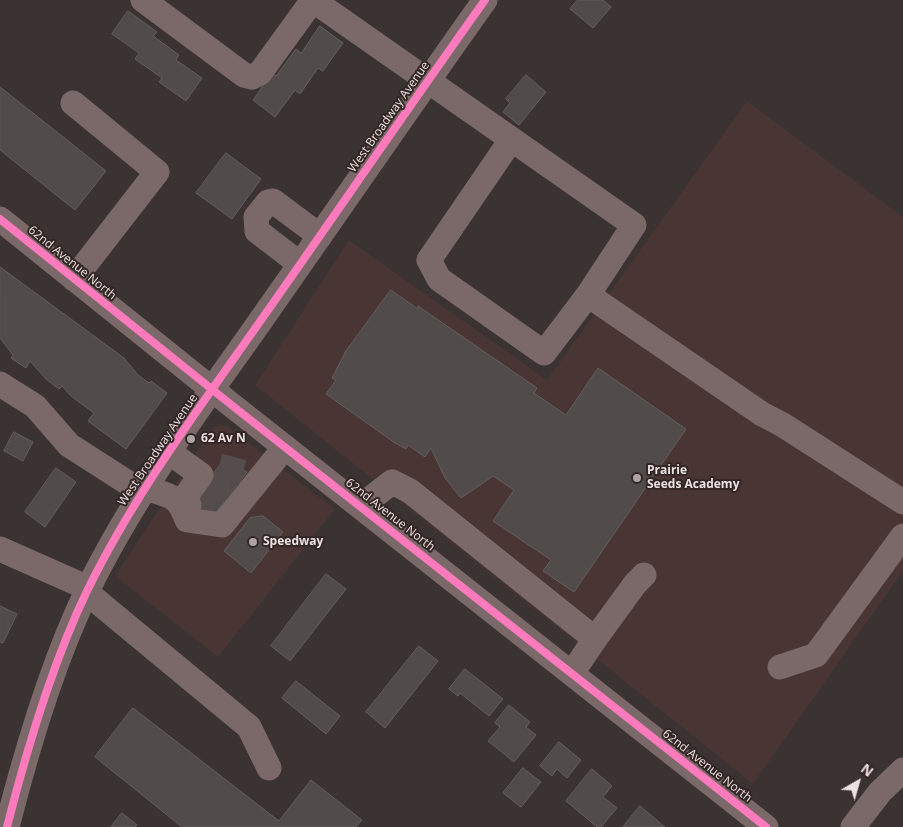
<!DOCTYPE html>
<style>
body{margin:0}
#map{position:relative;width:903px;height:827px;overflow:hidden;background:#3a3332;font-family:"Open Sans",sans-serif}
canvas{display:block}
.north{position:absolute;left:833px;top:757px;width:50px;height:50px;-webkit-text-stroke:4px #332625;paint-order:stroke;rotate:38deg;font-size:14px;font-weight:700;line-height:20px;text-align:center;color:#eae1e0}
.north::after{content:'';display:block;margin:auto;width:18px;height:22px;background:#eae1e0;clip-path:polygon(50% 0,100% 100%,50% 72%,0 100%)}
</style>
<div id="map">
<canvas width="903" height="827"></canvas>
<div class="north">N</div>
</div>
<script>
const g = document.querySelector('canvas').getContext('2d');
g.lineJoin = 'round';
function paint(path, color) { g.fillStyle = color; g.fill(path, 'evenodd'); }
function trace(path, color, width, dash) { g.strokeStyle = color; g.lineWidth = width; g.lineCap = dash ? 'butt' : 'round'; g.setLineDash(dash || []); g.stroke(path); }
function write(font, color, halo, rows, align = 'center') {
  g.font = font + ' "Open Sans",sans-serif'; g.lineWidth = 4; g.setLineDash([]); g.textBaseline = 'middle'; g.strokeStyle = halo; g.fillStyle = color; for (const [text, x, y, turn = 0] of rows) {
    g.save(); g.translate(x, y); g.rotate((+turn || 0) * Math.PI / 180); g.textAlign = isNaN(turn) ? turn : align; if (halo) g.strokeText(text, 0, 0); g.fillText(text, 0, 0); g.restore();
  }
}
const built = new Path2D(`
 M 747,101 L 903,217 L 903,571 L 753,784 L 255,385 L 349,240 L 547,380 Z
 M 219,424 L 227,426 L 335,509 L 218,657 L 115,576 L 212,429 Z`);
const building = new Path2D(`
 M 578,0 L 603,0 L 611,7 L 593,28 L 570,9 Z
 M 128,11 L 157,32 L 153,36 L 179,55 L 176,60 L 202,78 L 186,101 L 159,82 L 162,78 L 135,59 L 139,53 L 112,34 Z
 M 320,26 L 343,43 L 323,71 L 318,68 L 300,94 L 295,90 L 275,117 L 253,100 L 272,73 L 276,76 L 296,49 L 301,53 Z
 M 526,75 L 546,92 L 519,125 L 503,112 L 510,103 L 506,99 Z
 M 0,87 L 106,171 L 75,210 L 0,150 Z
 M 226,153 L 261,179 L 232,219 L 196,193 Z
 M 0,267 L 124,358 L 138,375 L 149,383 L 151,381 L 167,393 L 126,449 L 88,421 L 94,413 L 71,396 L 62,386 L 59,389 L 46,379 L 30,361 L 26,368 L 11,358 L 13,355 L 0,338 Z
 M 391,290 L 418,309 L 418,306 L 537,388 L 534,393 L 566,415 L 598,368 L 686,429 L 574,592 L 543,571 L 551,560 L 493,521 L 514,490 L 493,476 L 461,498 L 445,478 L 431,448 L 425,457 L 408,445 L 406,449 L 395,443 L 326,394 L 336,380 L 332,378 L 346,351 Z
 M 14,432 L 33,442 L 23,461 L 4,451 Z
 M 221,464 L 240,467 L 247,472 L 213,516 L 187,508 Z
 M 56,468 L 76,482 L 45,527 L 25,512 Z
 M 263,516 L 283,532 L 251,573 L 224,551 L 250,518 Z
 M 326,574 L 346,589 L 290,661 L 271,646 Z
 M 0,606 L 17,614 L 3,643 L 0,642 Z
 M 419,646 L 438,661 L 385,728 L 366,712 Z
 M 465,669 L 503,699 L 489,716 L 460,693 L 458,696 L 449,689 Z
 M 296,681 L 340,716 L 326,734 L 282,698 Z
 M 509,705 L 530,722 L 526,727 L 536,735 L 514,762 L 488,741 L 500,727 L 495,723 Z
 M 133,708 L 279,821 L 311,780 L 362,820 L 356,827 L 182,827 L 95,757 Z
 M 559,742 L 581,760 L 567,778 L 557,769 L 552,776 L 540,766 Z
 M 523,768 L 541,782 L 521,807 L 503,793 Z
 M 592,769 L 612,786 L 603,797 L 617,808 L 601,827 L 597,827 L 566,801 Z
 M 640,806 L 665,827 L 623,827 Z
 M 122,813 L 137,825 L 135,827 L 111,827 Z`);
const minorTunnel = new Path2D(`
 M 219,466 L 247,473
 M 205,484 L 234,491
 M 189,505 L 218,511`);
const minor = new Path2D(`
 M 143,0 L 244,75 L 252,77 L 260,73 L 313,0
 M 314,1 L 634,225 L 588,295 L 762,414 L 783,425 L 903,502
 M 73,103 L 157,172 L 74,279
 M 511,140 L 429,260 L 439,279 L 544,353 L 588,295
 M 0,219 L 234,407 L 766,827
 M 300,264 L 257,231 L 256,217 L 268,202 L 273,201 L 320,236
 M 0,384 L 35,406 L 69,445 L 142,492
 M 169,452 L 201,475 L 181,503 L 189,505
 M 145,488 C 170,496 178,494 187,520 L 222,525 L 285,447
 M 361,506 L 392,482 L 410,491 L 595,639 L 572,673
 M 0,549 L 88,588
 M 86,592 L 249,727 L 269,768
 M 595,639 L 635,584 L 644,575
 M 780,667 L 816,655 L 903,536
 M 7,827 C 27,748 52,663 88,589 C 136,491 203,403 266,313 C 339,209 411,104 485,0
 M 853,827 L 880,792 L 903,770`);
const cycleway = new Path2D(`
 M 0,219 L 234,407 L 766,827
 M 7,827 C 27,748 52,663 88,589 C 136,491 203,403 266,313 C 339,209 411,104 485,0`);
const markers = [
 [191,439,5,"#aca4a3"],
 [637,478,5,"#aca4a3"],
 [253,542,5,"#aca4a3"]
];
const streetNames = [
 ["West Broadway Avenue",389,117,-55],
 ["62nd Avenue North",72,263,39],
 ["West Broadway Avenue",158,450,-56],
 ["62nd Avenue North",390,515,38],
 ["62nd Avenue North",707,766,38]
];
const poiNames = [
 ["62 Av N",201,439],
 ["Prairie",647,471],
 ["Seeds Academy",647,485],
 ["Speedway",263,542]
];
paint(built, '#483534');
paint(building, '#514b4a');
trace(building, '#645e5e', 1);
trace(minorTunnel, '#544d4c', 25, [25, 12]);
trace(minor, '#7a6968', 25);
trace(cycleway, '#fd7abc', 8);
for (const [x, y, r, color] of markers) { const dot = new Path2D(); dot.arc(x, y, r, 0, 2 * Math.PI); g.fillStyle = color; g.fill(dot); trace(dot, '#332625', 2); }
write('12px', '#eae1e0', '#332625', streetNames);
write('bold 12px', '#eae1e0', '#332625', poiNames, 'left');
</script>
